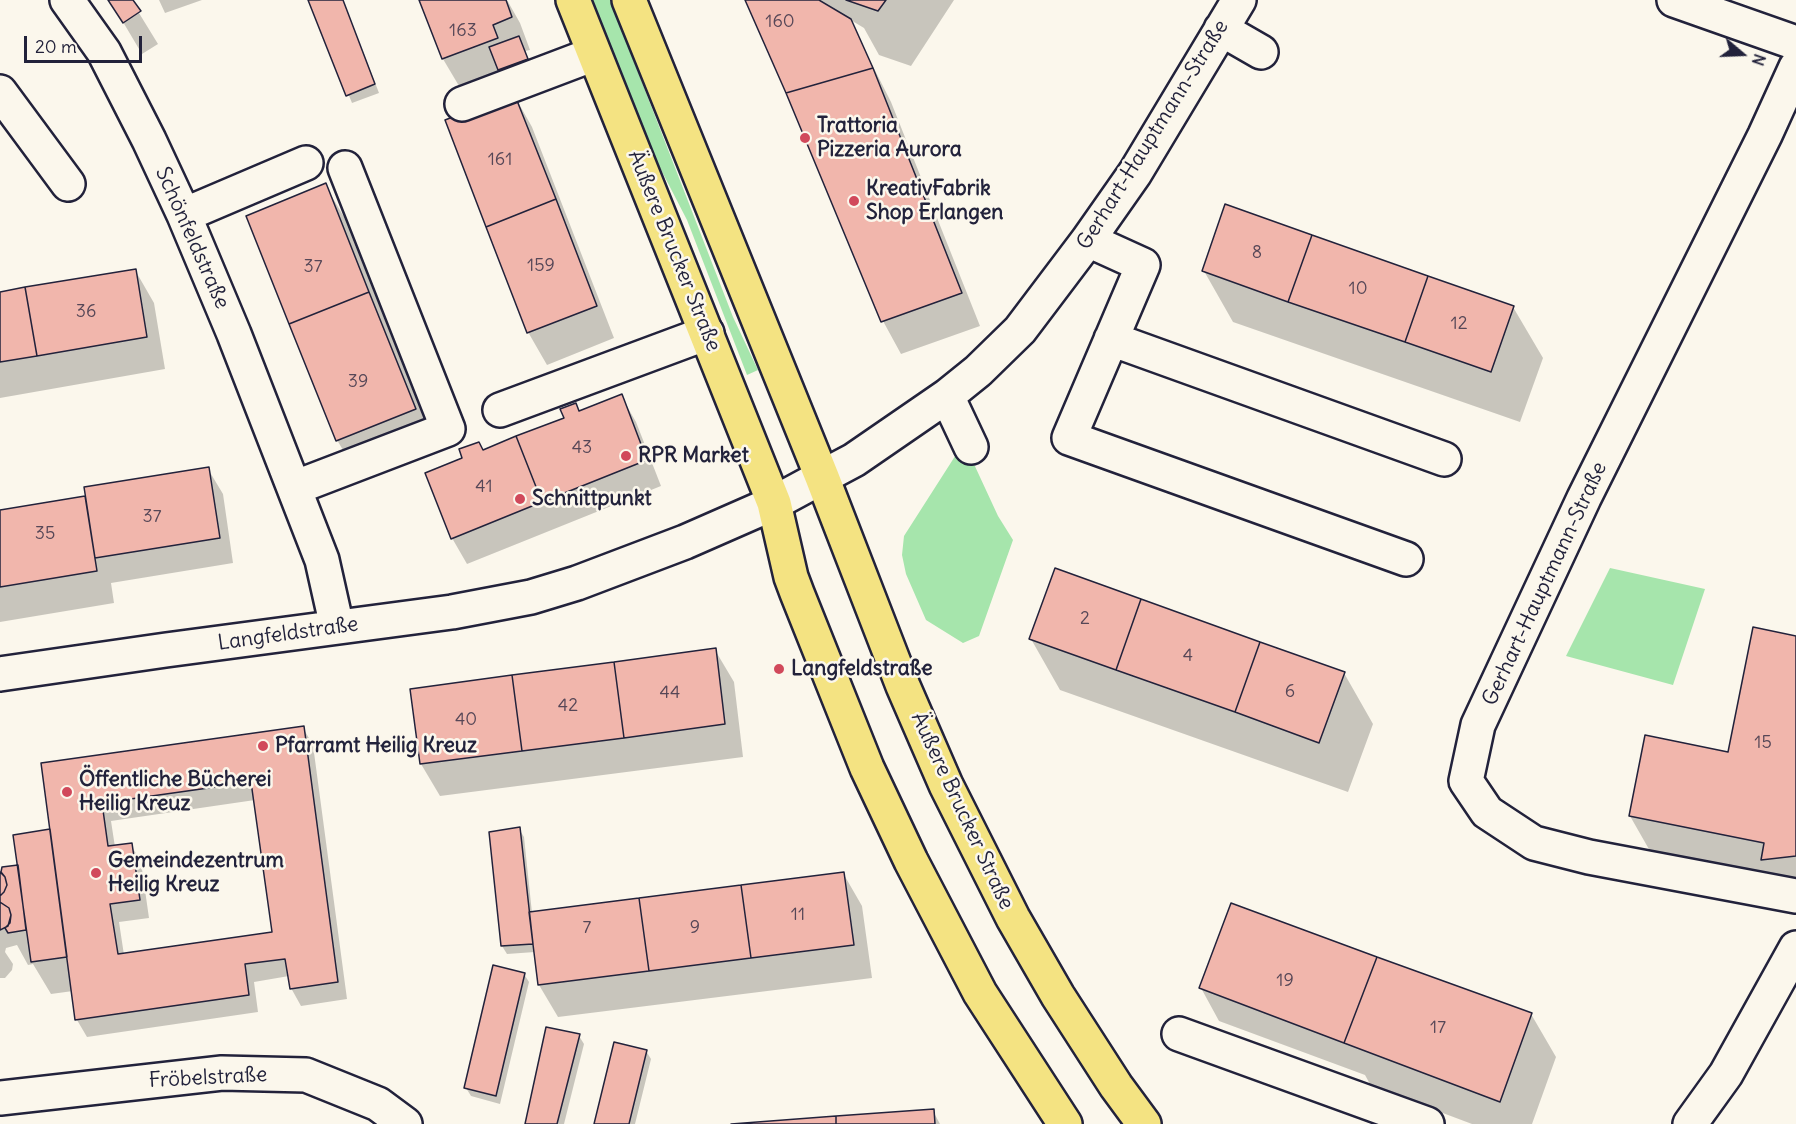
<!DOCTYPE html>
<meta charset="utf-8">
<style>
body{margin:0}
#map{position:relative;width:1796px;height:1124px;overflow:hidden;background:#fbf7ec;font-family:Delius,sans-serif}
canvas{display:block}
.north{position:absolute;left:1712px;top:24px;width:60px;height:60px;-webkit-text-stroke:4px #fbf7ec;paint-order:stroke;rotate:109deg;font-size:16px;font-weight:700;line-height:24px;text-align:center;color:#22223b}
.north::after{content:'';display:block;margin:auto;width:21px;height:27px;background:#22223b;clip-path:polygon(50% 0,100% 100%,50% 72%,0 100%)}
.scale{position:absolute;left:24px;top:36px;width:118px;height:27px;box-sizing:border-box;border:3px solid #22223b;border-top:0;padding-left:8px;font-size:18px;line-height:21px;white-space:nowrap;color:#22223b;-webkit-text-stroke:4px #fbf7ec;paint-order:stroke}
</style>
<div id="map">
<canvas width="1796" height="1124"></canvas>
<div class="north">N</div>
<div class="scale">20 m</div>
</div>
<script>
const g = document.querySelector('canvas').getContext('2d');
g.lineJoin = 'round';
function paint(path, color) { g.fillStyle = color; g.fill(path, 'evenodd'); }
function trace(path, color, width, dash) { g.strokeStyle = color; g.lineWidth = width; g.lineCap = dash ? 'butt' : 'round'; g.setLineDash(dash || []); g.stroke(path); }
function write(font, color, halo, rows, align = 'center') {
  g.font = font + ' Delius,sans-serif'; g.lineWidth = 5; g.setLineDash([]); g.textBaseline = 'middle'; g.strokeStyle = halo; g.fillStyle = color; for (const [text, x, y, turn = 0] of rows) {
    g.save(); g.translate(x, y); g.rotate((+turn || 0) * Math.PI / 180); g.textAlign = isNaN(turn) ? turn : align; if (halo) g.strokeText(text, 0, 0); g.fillText(text, 0, 0); g.restore();
  }
}
const green = new Path2D(`
 M 585,0 L 610,0 L 733,317 L 758,370 L 747,375 L 687,220 L 627,104 Z
 M 959,450 L 973,462 L 998,516 L 1013,540 L 979,636 L 963,643 L 926,620 L 906,574 L 902,555 L 904,536 Z
 M 1610,568 L 1705,589 L 1673,685 L 1566,656 Z`);
const shadow = new Path2D(`
 M 110,0 L 131,0 L 158,44 L 142,54 Z
 M 159,0 L 202,0 L 165,13 Z
 M 310,0 L 343,0 L 379,93 L 352,103 Z
 M 421,0 L 507,0 L 520,23 L 530,50 L 525,51 L 532,67 L 462,91 L 443,59 Z
 M 747,0 L 954,0 L 911,66 L 879,55 L 864,28 L 849,19 L 891,102 L 980,326 L 901,354 L 883,321 Z
 M 514,95 L 532,127 L 614,338 L 547,365 L 528,332 Z
 M 325,185 L 344,217 L 433,442 L 356,472 L 337,440 Z
 M 135,270 L 154,303 L 165,369 L 0,398 L 0,293 Z
 M 1204,271 L 1513,307 L 1543,358 L 1520,422 L 1233,322 Z
 M 621,396 L 636,422 L 661,486 L 467,564 L 452,538 L 482,451 L 566,418 L 576,405 L 580,412 Z
 M 208,469 L 223,494 L 233,563 L 111,583 L 114,603 L 0,622 L 0,511 L 84,498 L 88,504 Z
 M 1796,637 L 1796,915 L 1795,915 L 1784,896 L 1662,872 L 1630,816 L 1730,754 Z
 M 1031,639 L 1344,673 L 1373,724 L 1348,792 L 1060,690 Z
 M 715,650 L 734,682 L 743,757 L 440,796 L 421,764 Z
 M 303,728 L 313,745 L 347,999 L 301,1006 L 291,988 L 289,976 L 254,982 L 258,1012 L 87,1037 L 77,1020 L 73,991 L 51,994 L 33,964 L 28,965 L 17,945 L 6,948 L 5,952 L 13,964 L 12,970 L 5,978 L 0,978 L 0,875 L 7,881 L 20,866 L 53,837 L 43,764 ZM 255,800 L 274,934 L 124,955 L 119,922 L 149,918 L 141,862 L 131,845 L 115,847 L 111,821 Z
 M 519,829 L 524,837 L 532,913 L 843,873 L 862,906 L 872,978 L 558,1017 L 539,985 L 535,952 L 507,954 L 502,946 Z
 M 524,974 L 529,982 L 500,1104 L 471,1096 L 466,1088 Z
 M 1201,988 L 1531,1014 L 1556,1057 L 1532,1124 L 1472,1124 L 1371,1086 L 1365,1075 L 1219,1021 Z
 M 579,1036 L 584,1044 L 564,1124 L 526,1124 Z
 M 646,1051 L 651,1059 L 635,1124 L 595,1124 Z
 M 933,1111 L 940,1124 L 753,1124 Z`);
const building = new Path2D(`
 M 108,0 L 133,0 L 141,11 L 123,23 Z
 M 308,0 L 343,0 L 375,84 L 346,96 Z
 M 419,0 L 506,0 L 512,17 L 493,25 L 498,38 L 442,59 Z
 M 745,0 L 819,0 L 851,19 L 873,68 L 786,93 Z
 M 846,0 L 886,0 L 878,11 Z
 M 519,36 L 528,59 L 498,70 L 489,47 Z
 M 873,68 L 962,293 L 881,322 L 786,93 Z
 M 514,93 L 556,199 L 486,227 L 445,120 Z
 M 326,183 L 369,292 L 289,324 L 246,216 Z
 M 556,199 L 597,306 L 527,333 L 486,227 Z
 M 1225,204 L 1312,235 L 1288,302 L 1202,271 Z
 M 1312,235 L 1428,276 L 1405,342 L 1288,302 Z
 M 136,269 L 147,337 L 37,356 L 25,287 Z
 M 1428,276 L 1514,306 L 1491,372 L 1405,342 Z
 M 25,287 L 37,356 L 0,362 L 0,292 Z
 M 369,292 L 416,409 L 336,441 L 289,324 Z
 M 622,394 L 647,460 L 542,502 L 516,436 L 564,418 L 560,409 L 576,403 L 579,411 Z
 M 516,436 L 542,502 L 451,539 L 425,473 L 462,458 L 459,449 L 479,442 L 483,450 Z
 M 209,467 L 220,538 L 95,558 L 84,487 Z
 M 85,496 L 97,571 L 0,587 L 0,510 Z
 M 1055,568 L 1141,599 L 1116,670 L 1029,639 Z
 M 1141,599 L 1260,642 L 1235,712 L 1116,670 Z
 M 1753,627 L 1796,636 L 1796,856 L 1761,860 L 1764,843 L 1629,816 L 1645,735 L 1728,752 Z
 M 1260,642 L 1345,672 L 1319,743 L 1235,712 Z
 M 716,648 L 725,724 L 624,738 L 614,662 Z
 M 614,662 L 624,738 L 522,751 L 512,675 Z
 M 512,675 L 522,751 L 420,764 L 410,689 Z
 M 304,726 L 338,982 L 290,989 L 285,959 L 245,964 L 249,995 L 75,1020 L 41,763 ZM 251,782 L 272,932 L 118,954 L 110,904 L 140,900 L 132,843 L 108,846 L 102,803 Z
 M 520,827 L 533,944 L 501,946 L 489,832 Z
 M 50,829 L 67,957 L 31,962 L 13,835 Z
 M 18,865 L 26,930 L 8,933 L 5,928 L 10,923 L 11,915 L 9,908 L 0,902 L 0,896 L 4,892 L 7,885 L 5,877 L 1,872 L 2,867 Z
 M 0,872 L 5,877 L 7,885 L 4,892 L 0,896 Z
 M 844,872 L 854,945 L 751,958 L 741,885 Z
 M 741,885 L 751,958 L 649,971 L 639,898 Z
 M 639,898 L 649,971 L 538,985 L 529,912 Z
 M 0,902 L 9,908 L 11,915 L 8,926 L 0,930 Z
 M 1231,903 L 1377,957 L 1344,1043 L 1199,988 Z
 M 1377,957 L 1532,1013 L 1500,1102 L 1344,1043 Z
 M 493,965 L 525,973 L 496,1096 L 464,1088 Z
 M 546,1027 L 580,1034 L 557,1124 L 525,1124 Z
 M 614,1042 L 647,1050 L 629,1124 L 594,1124 Z
 M 934,1109 L 935,1124 L 836,1124 L 836,1116 Z
 M 836,1116 L 836,1124 L 731,1124 Z`);
const minor = new Path2D(`
 M 67,0 L 104,52 L 149,140 L 184,215 L 234,334 L 322,560 L 337,627
 M 1674,0 L 1796,43
 M 1221,29 L 1261,52
 M 1796,67 L 1765,135 L 1584,498 L 1478,725 L 1466,781 L 1487,812 L 1534,843 L 1589,857 L 1796,896
 M 0,92 L 68,184
 M 462,104 L 594,54
 M 184,215 L 306,163
 M 1088,240 L 1143,265 L 1069,438 L 1406,559
 M 1111,339 L 1444,459
 M 947,396 L 971,447
 M 500,410 L 707,333
 M 294,488 L 448,429 L 345,168
 M 0,674 L 166,650 L 452,612 L 531,597 L 577,583 L 685,542 L 774,503 L 822,477 L 854,460 L 947,396 L 978,371 L 1020,330 L 1088,240 L 1135,173 L 1239,0
 M 1179,1034 L 1427,1124
 M 0,1098 L 222,1073 L 306,1075 L 378,1104 L 405,1124
 M 1690,1124 L 1726,1074 L 1796,948`);
const major = new Path2D(`
 M 573,0 L 774,503 L 791,577 L 797,593 L 867,768 L 911,861 L 980,993 L 1065,1124
 M 629,0 L 822,477 L 903,686 L 946,785 L 1013,918 L 1058,996 L 1116,1086 L 1144,1124`);
const markers = [
 [805,138,6,"#d1495b"],
 [854,201,6,"#d1495b"],
 [626,456,6,"#d1495b"],
 [520,499,6,"#d1495b"],
 [779,669,6,"#d1495b"],
 [263,746,6,"#d1495b"],
 [67,792,6,"#d1495b"],
 [96,873,6,"#d1495b"]
];
const numberNames = [
 ["160",780,22],
 ["163",463,31],
 ["161",500,160],
 ["8",1257,253],
 ["159",541,266],
 ["37",313,267],
 ["10",1358,289],
 ["36",86,312],
 ["12",1459,324],
 ["39",358,382],
 ["43",582,448],
 ["41",484,487],
 ["37",152,517],
 ["35",45,534],
 ["2",1085,619],
 ["4",1188,656],
 ["6",1290,692],
 ["44",670,693],
 ["42",568,706],
 ["40",466,720],
 ["15",1763,743],
 ["11",798,915],
 ["7",587,928],
 ["9",695,928],
 ["19",1285,981],
 ["17",1438,1028]
];
const poiNames = [
 ["Trattoria",817,126],
 ["Pizzeria Aurora",817,150],
 ["KreativFabrik",866,189],
 ["Shop Erlangen",866,213],
 ["RPR Market",638,456],
 ["Schnittpunkt",532,499],
 ["Langfeldstraße",791,669],
 ["Pfarramt Heilig Kreuz",275,746],
 ["Öffentliche Bücherei",79,780],
 ["Heilig Kreuz",79,804],
 ["Gemeindezentrum",108,861],
 ["Heilig Kreuz",108,885]
];
const streetNames = [
 ["Gerhart-Hauptmann-Straße",1153,135,-58],
 ["Schönfeldstraße",192,238,66],
 ["Äußere Brucker Straße",674,251,68],
 ["Gerhart-Hauptmann-Straße",1545,584,-65],
 ["Langfeldstraße",288,634,-8],
 ["Äußere Brucker Straße",962,811,65],
 ["Fröbelstraße",208,1078,-3]
];
paint(green, '#a6e5ac');
paint(shadow, '#0003');
paint(building, '#f1b6ac');
trace(building, '#22223b', 1.5);
trace(minor, '#22223b', 38);
trace(major, '#22223b', 38);
trace(minor, '#fbf7ec', 33);
trace(major, '#f4e382', 33);
for (const [x, y, r, color] of markers) { const dot = new Path2D(); dot.arc(x, y, r, 0, 2 * Math.PI); g.fillStyle = color; g.fill(dot); trace(dot, '#fbf7ec', 2); }
write('18px', '#564757', null, numberNames);
write('bold 21px', '#22223b', '#fbf7ec', poiNames, 'left');
write('21px', '#22223b', '#fbf7ec', streetNames);
</script>
